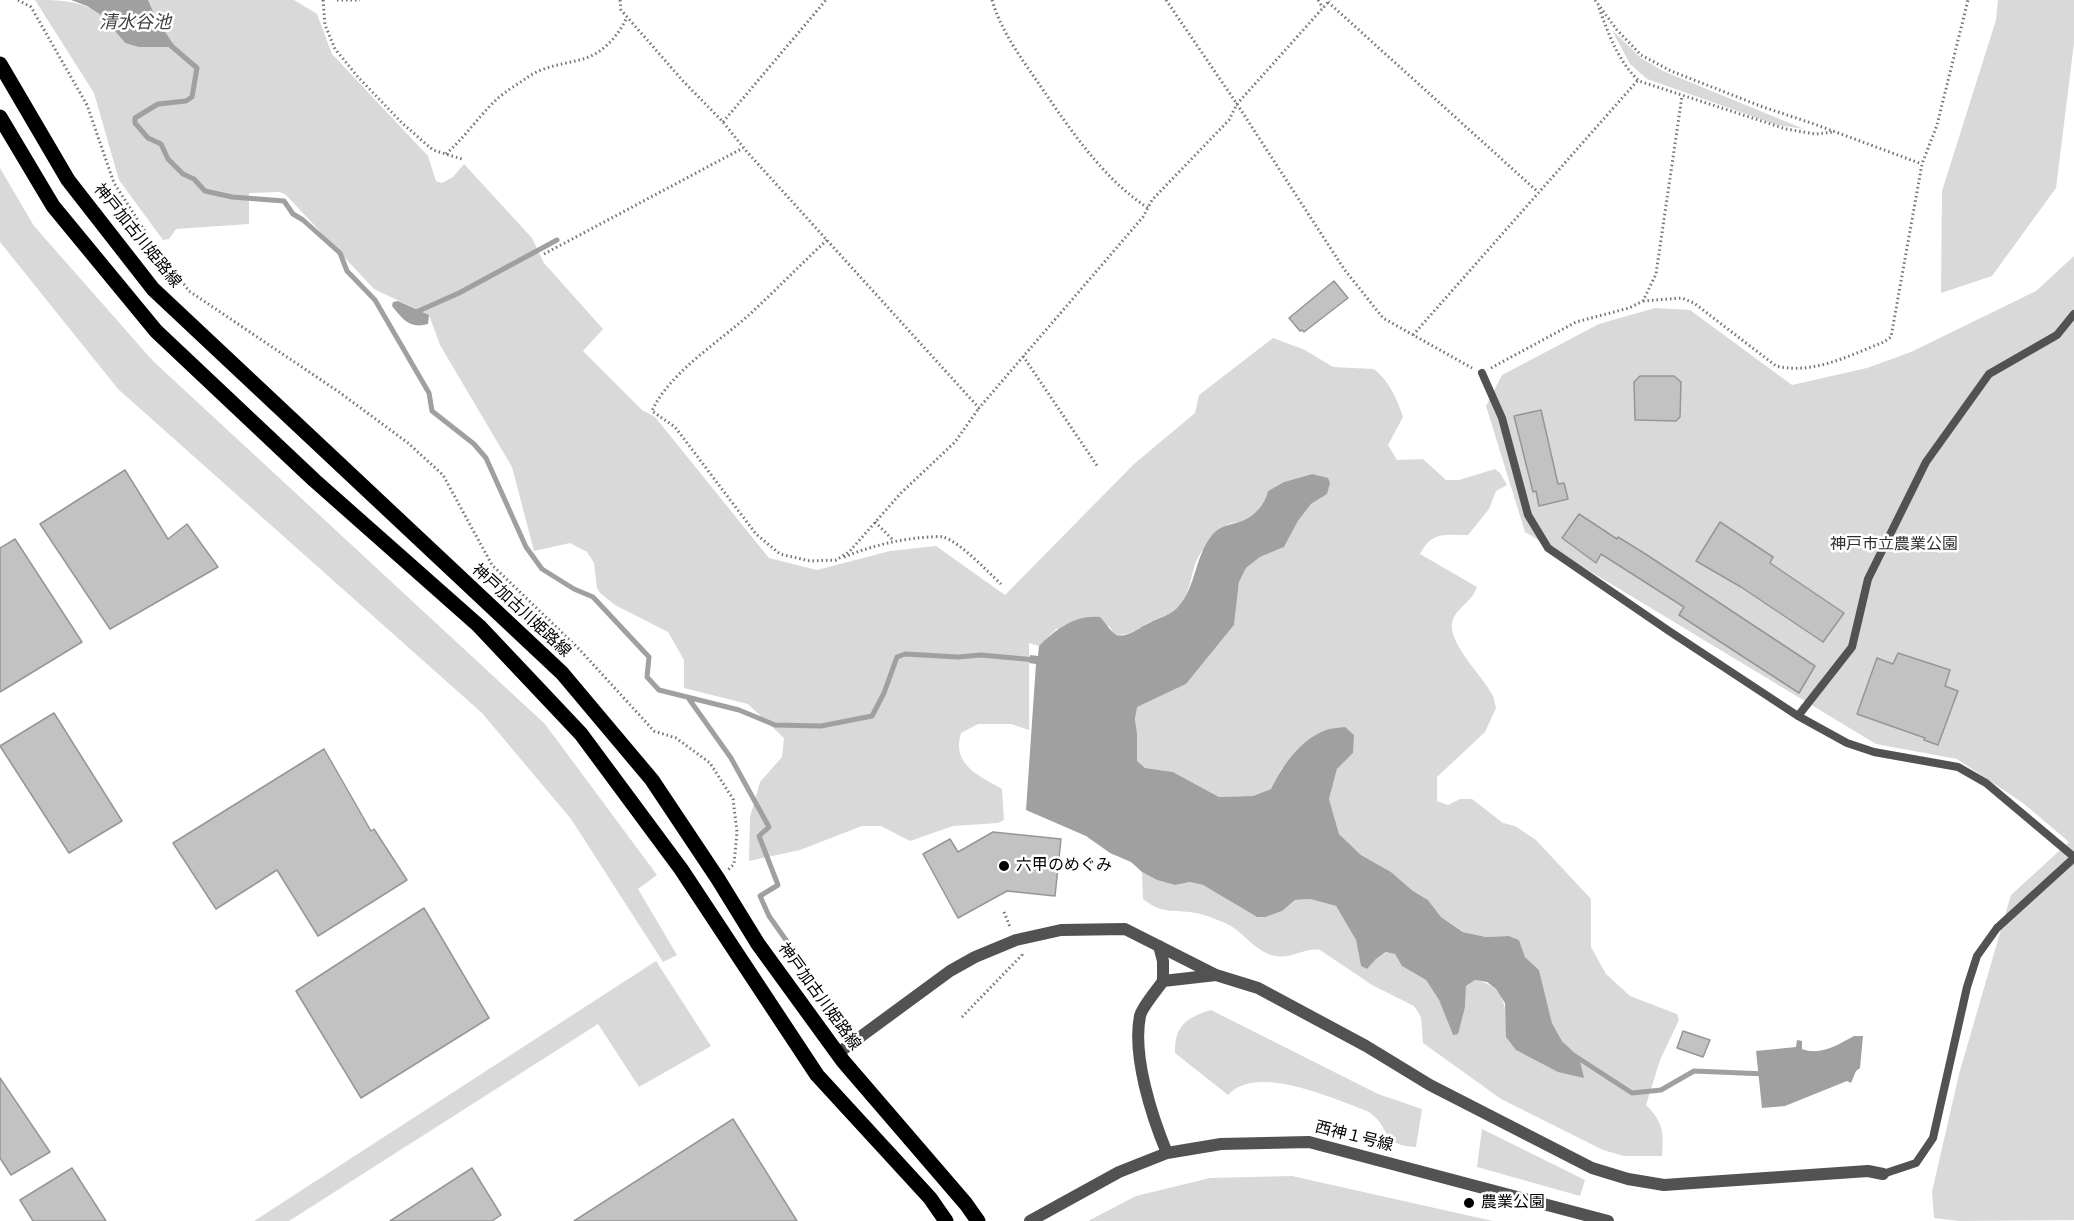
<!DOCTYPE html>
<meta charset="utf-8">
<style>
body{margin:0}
canvas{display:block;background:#fff}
</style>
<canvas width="2074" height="1221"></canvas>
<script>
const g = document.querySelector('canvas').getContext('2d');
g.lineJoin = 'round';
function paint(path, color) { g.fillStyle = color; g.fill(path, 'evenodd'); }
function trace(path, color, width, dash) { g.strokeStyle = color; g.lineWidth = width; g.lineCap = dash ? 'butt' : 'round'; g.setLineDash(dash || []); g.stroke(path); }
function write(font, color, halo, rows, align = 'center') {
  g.font = font + ' "DejaVu Sans","Noto Sans JP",sans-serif'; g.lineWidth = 5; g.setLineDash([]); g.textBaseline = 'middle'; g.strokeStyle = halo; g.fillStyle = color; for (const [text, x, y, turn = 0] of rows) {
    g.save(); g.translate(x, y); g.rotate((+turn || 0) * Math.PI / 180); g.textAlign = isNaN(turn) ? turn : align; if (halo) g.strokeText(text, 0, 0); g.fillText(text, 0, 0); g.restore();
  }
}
const green = new Path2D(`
 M 35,0 C 58,0 85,0 103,17 C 110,25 117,35 125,43 L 174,47 L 156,18 L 148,0 L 294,0 L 317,14 L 332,54 L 428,156 L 436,181 L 442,183 L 453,177 L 464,164 L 532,238 L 544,263 L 603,329 L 583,351 L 642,410 L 655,417 L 769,558 L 817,570 L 890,551 L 936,546 L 1005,595 L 1134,464 L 1195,413 L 1199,395 L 1273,338 L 1305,350 L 1333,367 L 1373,369 C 1388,378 1398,401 1403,417 L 1388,445 L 1397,460 L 1423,459 L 1446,480 L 1459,480 L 1495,469 L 1500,473 L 1507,485 L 1496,491 L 1489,509 L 1468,535 C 1445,535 1432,531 1420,554 L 1477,587 C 1473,600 1460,606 1454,617 C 1442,638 1483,676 1492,694 C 1494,698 1495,704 1496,708 L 1485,732 L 1437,777 L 1437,801 L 1448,805 L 1460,799 L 1472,799 L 1503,823 L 1515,826 L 1536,840 L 1591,899 L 1591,947 L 1606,974 L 1630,996 L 1677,1014 L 1679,1020 L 1660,1060 L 1646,1105 C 1663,1122 1664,1132 1662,1156 L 1624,1156 L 1603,1150 L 1501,1099 L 1423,1043 L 1421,1017 L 1414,1006 L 1372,985 L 1320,950 C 1306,947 1292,959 1275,956 C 1256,952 1245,934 1229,925 C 1219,920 1201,913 1190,912 C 1169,910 1161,913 1143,899 L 1142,872 L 1157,880 L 1175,885 L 1190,882 L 1203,885 L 1257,917 L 1282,911 L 1295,900 L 1310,899 L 1336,906 L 1356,940 L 1361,966 L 1367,969 L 1376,959 L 1387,952 L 1395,954 L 1402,966 L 1426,980 L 1439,1000 L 1453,1035 L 1465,1007 L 1466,986 L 1475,980 C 1499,985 1505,997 1506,1020 L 1579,1057 L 1562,1041 L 1552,1023 L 1539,970 L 1525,957 L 1519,940 L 1509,936 L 1486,937 L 1464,932 L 1441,917 L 1428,900 L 1413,891 L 1391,872 L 1361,855 L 1339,834 L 1329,799 L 1337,769 L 1353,753 L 1282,768 L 1271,789 L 1253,796 L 1219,797 L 1173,772 L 1145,768 L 1136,761 C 1137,743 1134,724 1136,707 L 1186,684 L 1234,625 L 1239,582 L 1246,568 L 1260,557 L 1284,547 L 1298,521 L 1311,504 L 1327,494 L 1312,474 L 1284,482 L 1268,491 C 1265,504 1255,516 1242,521 C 1236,523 1229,522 1225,527 C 1217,534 1206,545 1200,554 C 1189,571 1194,591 1176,609 C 1168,617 1158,617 1148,623 C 1137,630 1127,637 1114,634 L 1109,626 L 1056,629 L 1039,646 L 1029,643 L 1029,730 L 1011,724 L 978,724 L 961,733 C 951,765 980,776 1002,789 L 1004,820 L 998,823 L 953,826 L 910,841 L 881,826 L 862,826 L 800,850 L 749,861 L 750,817 L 760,782 L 782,757 L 784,738 L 748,704 L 684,688 L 684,660 L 668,632 L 615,605 L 600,593 L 597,588 L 594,563 L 587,552 L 570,543 L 534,551 L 512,467 L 440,345 L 429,315 L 374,289 L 286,195 L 280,192 L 249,193 L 249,224 L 176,229 L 169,239 L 163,240 L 119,180 L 94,93 Z
 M 1998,0 L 2074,0 L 2074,43 L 2056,188 L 1992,276 L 1941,293 L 1942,191 L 1996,20 Z
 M 1612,30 L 1641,58 L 1663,71 L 1804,129 L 1777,125 L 1647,79 L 1630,64 Z
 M 0,168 L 34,226 L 153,361 L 545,724 L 657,875 L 638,889 L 677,955 L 663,962 L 571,819 L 482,713 L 118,389 L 0,242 Z
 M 2074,256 L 2074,1220 L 1959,1221 L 1934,1218 L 1932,1192 L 1959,1074 L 2011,895 L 2069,842 L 2023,803 L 1957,759 L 1876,744 L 1525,532 L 1486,406 L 1502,375 L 1599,324 L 1655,308 L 1690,310 L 1792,385 L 1867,368 L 1911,352 L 2036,291 Z
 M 656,961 L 711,1046 L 639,1087 L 598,1024 L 289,1221 L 254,1221 Z
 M 1211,1010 L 1378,1094 L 1422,1109 L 1416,1147 C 1379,1146 1392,1126 1367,1111 C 1333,1099 1257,1063 1228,1095 L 1175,1053 C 1174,1026 1187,1017 1211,1010 Z
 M 1482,1129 L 1585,1180 L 1580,1196 L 1477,1167 Z
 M 1292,1176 L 1493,1221 L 1088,1221 L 1136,1196 L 1210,1178 Z`);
const water = new Path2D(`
 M 71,0 L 148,0 L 156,18 L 175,47 L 139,47 L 125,43 L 101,15 L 87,6 Z
 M 398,301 L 429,315 L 428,324 C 410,329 403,320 392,306 L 393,302 Z
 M 1312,474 L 1328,478 L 1330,483 L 1327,494 L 1311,504 L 1298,521 L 1284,547 L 1260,557 L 1246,568 L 1239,582 L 1234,625 L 1186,684 L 1137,707 L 1135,719 L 1137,734 L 1137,761 L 1145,768 L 1173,772 L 1219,797 L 1253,796 L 1271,789 C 1283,765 1300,740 1326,730 C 1332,728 1339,728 1345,727 L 1354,735 L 1353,753 L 1337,769 L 1329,799 L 1339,834 L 1361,855 L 1391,872 L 1413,891 L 1428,900 L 1441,917 L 1463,932 L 1486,937 L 1509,936 L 1519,940 L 1525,957 L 1539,970 L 1552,1023 L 1562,1041 L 1579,1057 L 1584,1078 L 1558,1072 L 1516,1050 L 1506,1037 L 1505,1003 L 1496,989 L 1487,982 L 1475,980 L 1466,986 L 1465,1007 L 1458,1034 L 1453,1035 L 1439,1000 L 1426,980 L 1402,966 L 1395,954 L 1386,952 L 1376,959 L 1367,969 L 1361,966 L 1356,940 L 1336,906 L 1310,899 L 1295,900 L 1282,911 L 1265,917 L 1257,917 L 1203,885 L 1190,882 L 1175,885 L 1157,880 L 1142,872 L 1131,862 L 1110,853 L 1086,836 L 1026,810 L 1036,664 L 1029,663 L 1030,655 L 1038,656 L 1039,646 C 1056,629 1075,615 1100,617 C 1104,621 1111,632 1115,634 C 1125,640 1140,627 1149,623 C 1159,617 1168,617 1177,608 C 1197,587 1194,556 1213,534 C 1221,525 1231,525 1242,521 C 1255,516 1265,504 1268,491 L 1284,482 Z
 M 1854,1036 L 1863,1036 L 1860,1068 L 1856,1071 L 1851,1083 L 1847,1081 L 1785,1106 L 1762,1108 L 1756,1051 L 1796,1047 L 1797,1040 L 1802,1041 L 1802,1049 C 1821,1056 1837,1045 1854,1036 Z`);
const stream = new Path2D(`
 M 169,44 L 197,68 L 192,97 L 186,101 L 158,104 L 135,118 L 135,123 L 148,138 L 161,144 L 168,159 L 183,174 L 194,179 L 205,191 L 232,197 L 284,201 L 293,214 L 303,220 L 340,253 L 347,271 L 375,300 L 429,393 L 432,411 L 474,444 L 486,458 L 526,547 L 542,569 L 574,589 L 593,597 L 649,657 L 647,677 L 659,690 L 739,710 L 775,725 L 821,726 L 872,716 L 884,693 L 897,657 L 905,654 L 958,657 L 981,655 L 1036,660
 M 414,313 L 459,293 L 557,240
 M 689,699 L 731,758 L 769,827 L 759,836 L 778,885 L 760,896 L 769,916 L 815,981
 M 1575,1056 L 1632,1093 L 1661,1090 L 1694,1071 L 1766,1074`);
const building = new Path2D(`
 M 1334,281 L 1348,298 L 1304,332 L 1302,330 L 1300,331 L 1289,318 Z
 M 1640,376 L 1674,376 L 1681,382 L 1680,417 L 1676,421 L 1635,420 L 1634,382 Z
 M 1541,410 L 1558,484 L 1564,483 L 1568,499 L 1539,506 L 1536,491 L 1533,492 L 1514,416 Z
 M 125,470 L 168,539 L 187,524 L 218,567 L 110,629 L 40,524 Z
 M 1579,514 L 1617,539 L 1618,537 L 1647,555 L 1815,666 L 1799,693 L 1679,615 L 1684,607 L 1601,554 L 1596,563 L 1562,538 Z
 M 1720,522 L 1773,557 L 1770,563 L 1844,613 L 1823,642 L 1741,587 L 1696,561 Z
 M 15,539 L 82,642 L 0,692 L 0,548 Z
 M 1898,653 L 1950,670 L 1945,686 L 1958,691 L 1938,745 L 1924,740 L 1925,738 L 1857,714 L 1877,658 L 1893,664 Z
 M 54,713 L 122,821 L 69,853 L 0,746 Z
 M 324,749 L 371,831 L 374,829 L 407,880 L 318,936 L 277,870 L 216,909 L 173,843 Z
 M 993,832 L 1061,839 L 1055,896 L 1007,891 L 958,918 L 923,854 L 950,839 L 958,852 Z
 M 424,908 L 489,1018 L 361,1098 L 296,991 Z
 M 1683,1031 L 1710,1040 L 1703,1057 L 1677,1048 Z
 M 0,1078 L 50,1152 L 11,1175 L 0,1158 Z
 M 733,1119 L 797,1221 L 574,1221 Z
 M 72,1168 L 106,1221 L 33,1221 L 20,1200 Z
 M 472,1168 L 501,1215 L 492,1221 L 390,1221 Z`);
const path = new Path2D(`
 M 18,0 L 31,7 L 87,105 L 114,183 L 152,242 L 189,291 L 339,392 L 408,443 L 443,475 L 492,565 L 580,650 L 654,731 L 676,738 L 710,763 L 733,799 L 737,832 L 734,864 L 728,870
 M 323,0 L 325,25 L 335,49 L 358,77 L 402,123 L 433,150 L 462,159
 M 337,0 L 360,0
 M 620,0 L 621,10 L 683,81 L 723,122 L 748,153 L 979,408 L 1143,217 L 1152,200 L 1229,120 L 1237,104 L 1330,0
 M 992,0 C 1001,31 1021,58 1039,84 C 1070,129 1102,178 1148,208
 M 1166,0 L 1237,104 L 1344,269 L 1383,318 L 1472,368
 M 1318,0 L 1323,8
 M 1595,0 L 1617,30 L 1641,55 L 1671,71 L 1763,107 L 1814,124 L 1922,164
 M 1328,2 L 1538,192
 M 1599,8 C 1609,35 1618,61 1639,81 L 1786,129 L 1816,134 L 1833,132
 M 723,122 L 826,0
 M 446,154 C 465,137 479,116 497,99 C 506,91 518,84 528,77 C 547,64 570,64 589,57 C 607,49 619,34 627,17
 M 827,240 C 801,264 776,290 750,314 C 720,341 668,374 652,411 L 675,427 L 756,534 L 780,554 L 810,561 L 836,560 L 849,552 L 901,493 L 955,442 L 979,408
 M 544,254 L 743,148
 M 1643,301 L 1682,298 L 1694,303 L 1776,366 C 1814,375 1850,355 1884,342 L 1891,337 L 1922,164 L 1937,125 L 1968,0
 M 1413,335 L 1638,80
 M 1023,356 L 1098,467
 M 1491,368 L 1576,322 L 1629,308 L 1643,301 L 1656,274 L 1682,96
 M 875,522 L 894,541
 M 844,557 C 871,546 899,539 929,537 C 933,537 939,536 943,537 C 960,542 987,571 1001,584
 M 1004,912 L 1010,927
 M 962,1017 L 1022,955 L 1021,952`);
const service = new Path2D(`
 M 1482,373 L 1502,418 L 1528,515 L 1548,548 L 1669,631 L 1798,716 L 1847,743 L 1874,752 L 1958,767 L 1986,783 L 2074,857
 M 1798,716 L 1852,647 L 1868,579 L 1926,462 L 1989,374 L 2057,335 L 2074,314
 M 1883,1174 L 1916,1163 L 1933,1138 L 1967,987 L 1977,956 L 1997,928 L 2074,858`);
const tertiary = new Path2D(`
 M 1159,946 L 1163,961 L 1163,981
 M 837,1054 L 950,971 L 975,957 L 1016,940 L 1061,930 L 1125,929 L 1216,975 L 1258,988 L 1366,1046 L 1430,1085 L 1592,1168 L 1628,1179 L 1664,1185 L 1868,1171 L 1883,1174
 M 1167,1153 C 1152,1117 1132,1056 1140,1016 C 1142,1007 1157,990 1163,981 L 1216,975
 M 1030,1221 L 1119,1172 L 1167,1153 L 1221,1144 L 1309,1142 L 1608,1221`);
const primary = new Path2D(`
 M 0,64 L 68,180 L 153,289 L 562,673 L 652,780 L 718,879 L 758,944 L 843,1061 L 966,1204 L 978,1221
 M 0,117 L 53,206 L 156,331 L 314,480 L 479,626 L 581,734 L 681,869 L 817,1075 L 930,1198 L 946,1221`);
const markers = [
 [1004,866,6,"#000"],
 [1469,1203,6,"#000"]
];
const streetNames = [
 ["神戸加古川姫路線",137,236,51],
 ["神戸加古川姫路線",521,611,43],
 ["神戸加古川姫路線",819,997,54],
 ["西神１号線",1354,1137,14]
];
const parkNames = [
 ["神戸市立農業公園",1894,545]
];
const poiNames = [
 ["六甲のめぐみ",1016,866],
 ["農業公園",1481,1203]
];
const waterNames = [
 ["清水谷池",135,23]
];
paint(green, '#d9d9d9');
paint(water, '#a0a0a0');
trace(stream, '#a0a0a0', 5);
paint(building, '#c2c2c2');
trace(building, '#969696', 1.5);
trace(path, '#747474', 3, [1.5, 3]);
trace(service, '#525252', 8);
trace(tertiary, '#525252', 12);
trace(primary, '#000', 15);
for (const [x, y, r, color] of markers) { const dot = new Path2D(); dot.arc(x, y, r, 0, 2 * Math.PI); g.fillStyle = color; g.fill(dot); trace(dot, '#fff', 2); }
write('16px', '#000', '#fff', streetNames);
write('16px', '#303030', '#fff', parkNames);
write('16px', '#000', '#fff', poiNames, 'left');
write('italic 18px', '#414141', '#fff', waterNames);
</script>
